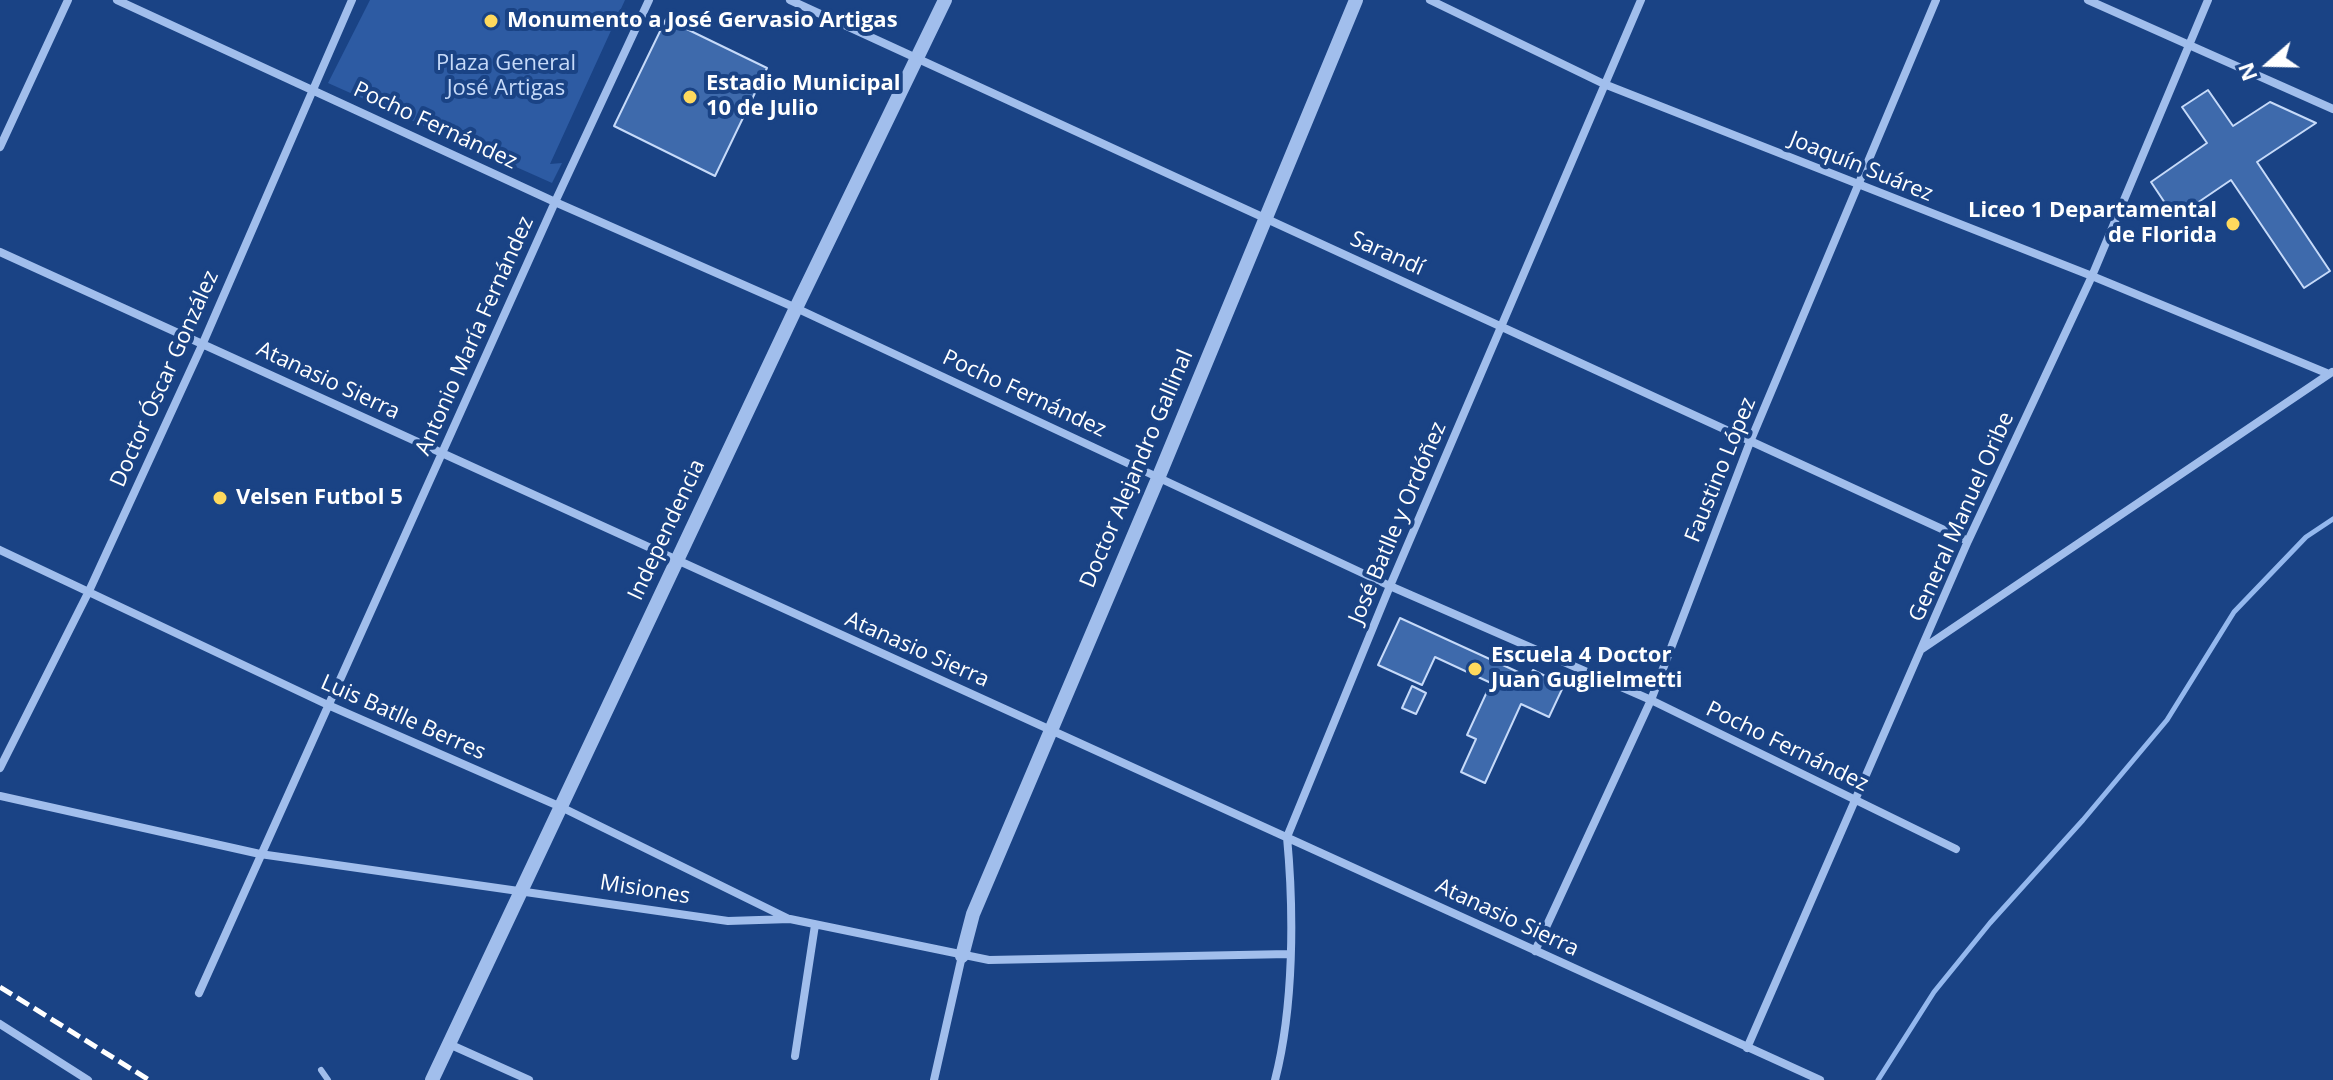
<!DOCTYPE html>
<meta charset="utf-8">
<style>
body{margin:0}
#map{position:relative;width:2333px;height:1080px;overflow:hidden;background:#1a4385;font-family:"Open Sans",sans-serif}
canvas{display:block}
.north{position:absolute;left:2229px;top:24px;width:80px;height:80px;-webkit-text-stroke:6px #1a4385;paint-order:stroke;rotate:250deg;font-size:22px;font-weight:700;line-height:32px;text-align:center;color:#fff}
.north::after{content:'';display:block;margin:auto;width:28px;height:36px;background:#fff;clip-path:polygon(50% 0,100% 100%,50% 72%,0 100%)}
</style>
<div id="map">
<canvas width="2333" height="1080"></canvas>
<div class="north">N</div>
</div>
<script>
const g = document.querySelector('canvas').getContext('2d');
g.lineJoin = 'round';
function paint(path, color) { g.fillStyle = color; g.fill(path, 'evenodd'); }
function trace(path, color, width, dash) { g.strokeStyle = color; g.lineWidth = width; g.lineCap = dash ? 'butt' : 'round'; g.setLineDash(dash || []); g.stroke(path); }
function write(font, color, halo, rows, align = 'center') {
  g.font = font + ' "Open Sans",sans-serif'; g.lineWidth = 8; g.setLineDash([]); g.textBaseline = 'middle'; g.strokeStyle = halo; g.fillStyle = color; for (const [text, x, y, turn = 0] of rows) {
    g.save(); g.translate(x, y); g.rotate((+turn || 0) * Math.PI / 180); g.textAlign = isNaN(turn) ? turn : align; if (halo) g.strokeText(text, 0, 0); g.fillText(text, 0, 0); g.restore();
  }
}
const green = new Path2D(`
 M 370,0 L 625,0 L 550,164 L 562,163 L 552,183 L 328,83 Z`);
const stream = new Path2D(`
 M 1878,1080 L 1934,992 L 1990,923 L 2083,820 L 2167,720 L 2234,612 L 2306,537 L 2333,519`);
const building = new Path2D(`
 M 666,19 L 767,68 L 715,176 L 614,126 Z
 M 2208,90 L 2233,126 L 2270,102 L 2316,123 L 2257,162 L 2330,271 L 2304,288 L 2231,180 L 2175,218 L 2151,182 L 2207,143 L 2182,107 Z
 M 1400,618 L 1529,677 L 1533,670 L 1564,685 L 1549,717 L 1521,704 L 1485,783 L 1461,772 L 1476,739 L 1467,735 L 1491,683 L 1435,657 L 1422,685 L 1378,665 Z
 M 1412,686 L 1426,693 L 1416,714 L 1402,708 Z`);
const service = new Path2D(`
 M 321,1070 L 328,1080`);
const minor = new Path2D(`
 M 117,0 L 555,202 L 796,308 L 1390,586 L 1651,700 L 1956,849
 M 790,0 L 1968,541
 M 1430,0 L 1604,84 L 2092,276 L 2329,374
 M 2088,0 L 2333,109
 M 0,147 L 68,0
 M 0,252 L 1820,1080
 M 0,550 L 328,705 L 561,807 L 789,919
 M 1922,649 L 2332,372
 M 0,768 L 89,591 L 203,343 L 352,0
 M 0,796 L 260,854 L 728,921 L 790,919 L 989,960 L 1289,954
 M 1535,951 L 1651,700 L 1750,442 L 1936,0
 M 199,993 L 555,202 L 649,0
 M 0,1024 L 88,1080
 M 449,1044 L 529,1080
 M 1747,1048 L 1968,541 L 2092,276 L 2208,0
 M 795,1056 L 815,925
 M 934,1080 L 962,956
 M 1275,1080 C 1294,1007 1294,911 1287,837 L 1390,586 L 1641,0`);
const tertiary = new Path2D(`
 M 962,956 L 973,914 L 1159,476 L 1356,0
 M 432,1080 L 796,308 L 945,0`);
const rail = new Path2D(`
 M 0,987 L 149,1080`);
const markers = [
 [491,21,8,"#fed95d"],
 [690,97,8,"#fed95d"],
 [2233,224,8,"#fed95d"],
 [220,498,8,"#fed95d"],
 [1475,669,8,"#fed95d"]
];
const poiNames = [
 ["Monumento a José Gervasio Artigas",507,21],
 ["Estadio Municipal",706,84],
 ["10 de Julio",706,109],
 ["Liceo 1 Departamental",2217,211,"right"],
 ["de Florida",2217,236,"right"],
 ["Velsen Futbol 5",236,498],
 ["Escuela 4 Doctor",1491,656],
 ["Juan Guglielmetti",1491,681]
];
const parkNames = [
 ["Plaza General",506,64],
 ["José Artigas",506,89]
];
const streetNames = [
 ["Pocho Fernández",435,126,25],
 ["Joaquín Suárez",1861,167,22],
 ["Sarandí",1387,254,24],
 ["Antonio María Fernández",475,336,-66],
 ["Doctor Óscar González",165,379,-66],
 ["Atanasio Sierra",328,381,25],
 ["Pocho Fernández",1024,394,25],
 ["Doctor Alejandro Gallinal",1137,469,-67],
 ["Faustino López",1721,470,-68],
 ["General Manuel Oribe",1962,517,-66],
 ["José Batlle y Ordóñez",1398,523,-67],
 ["Independencia",667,530,-65],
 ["Atanasio Sierra",917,650,24],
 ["Luis Batlle Berres",403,718,24],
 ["Pocho Fernández",1787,747,26],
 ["Misiones",645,890,9],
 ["Atanasio Sierra",1507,918,25]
];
paint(green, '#2d5ba3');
trace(stream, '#94b8ee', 5);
paint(building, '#3e6aac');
trace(building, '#c6daf9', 2);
trace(service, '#a1beec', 6);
trace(minor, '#a1beec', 8);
trace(tertiary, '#a1beec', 14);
trace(rail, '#fff', 5, [14, 6]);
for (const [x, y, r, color] of markers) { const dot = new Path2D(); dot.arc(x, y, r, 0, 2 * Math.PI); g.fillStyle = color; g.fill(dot); trace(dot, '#1a4385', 3); }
write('bold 22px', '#fff', '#1a4385', poiNames, 'left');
write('22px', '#c6daf9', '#1a4385', parkNames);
write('22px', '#fff', '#1a4385', streetNames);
</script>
